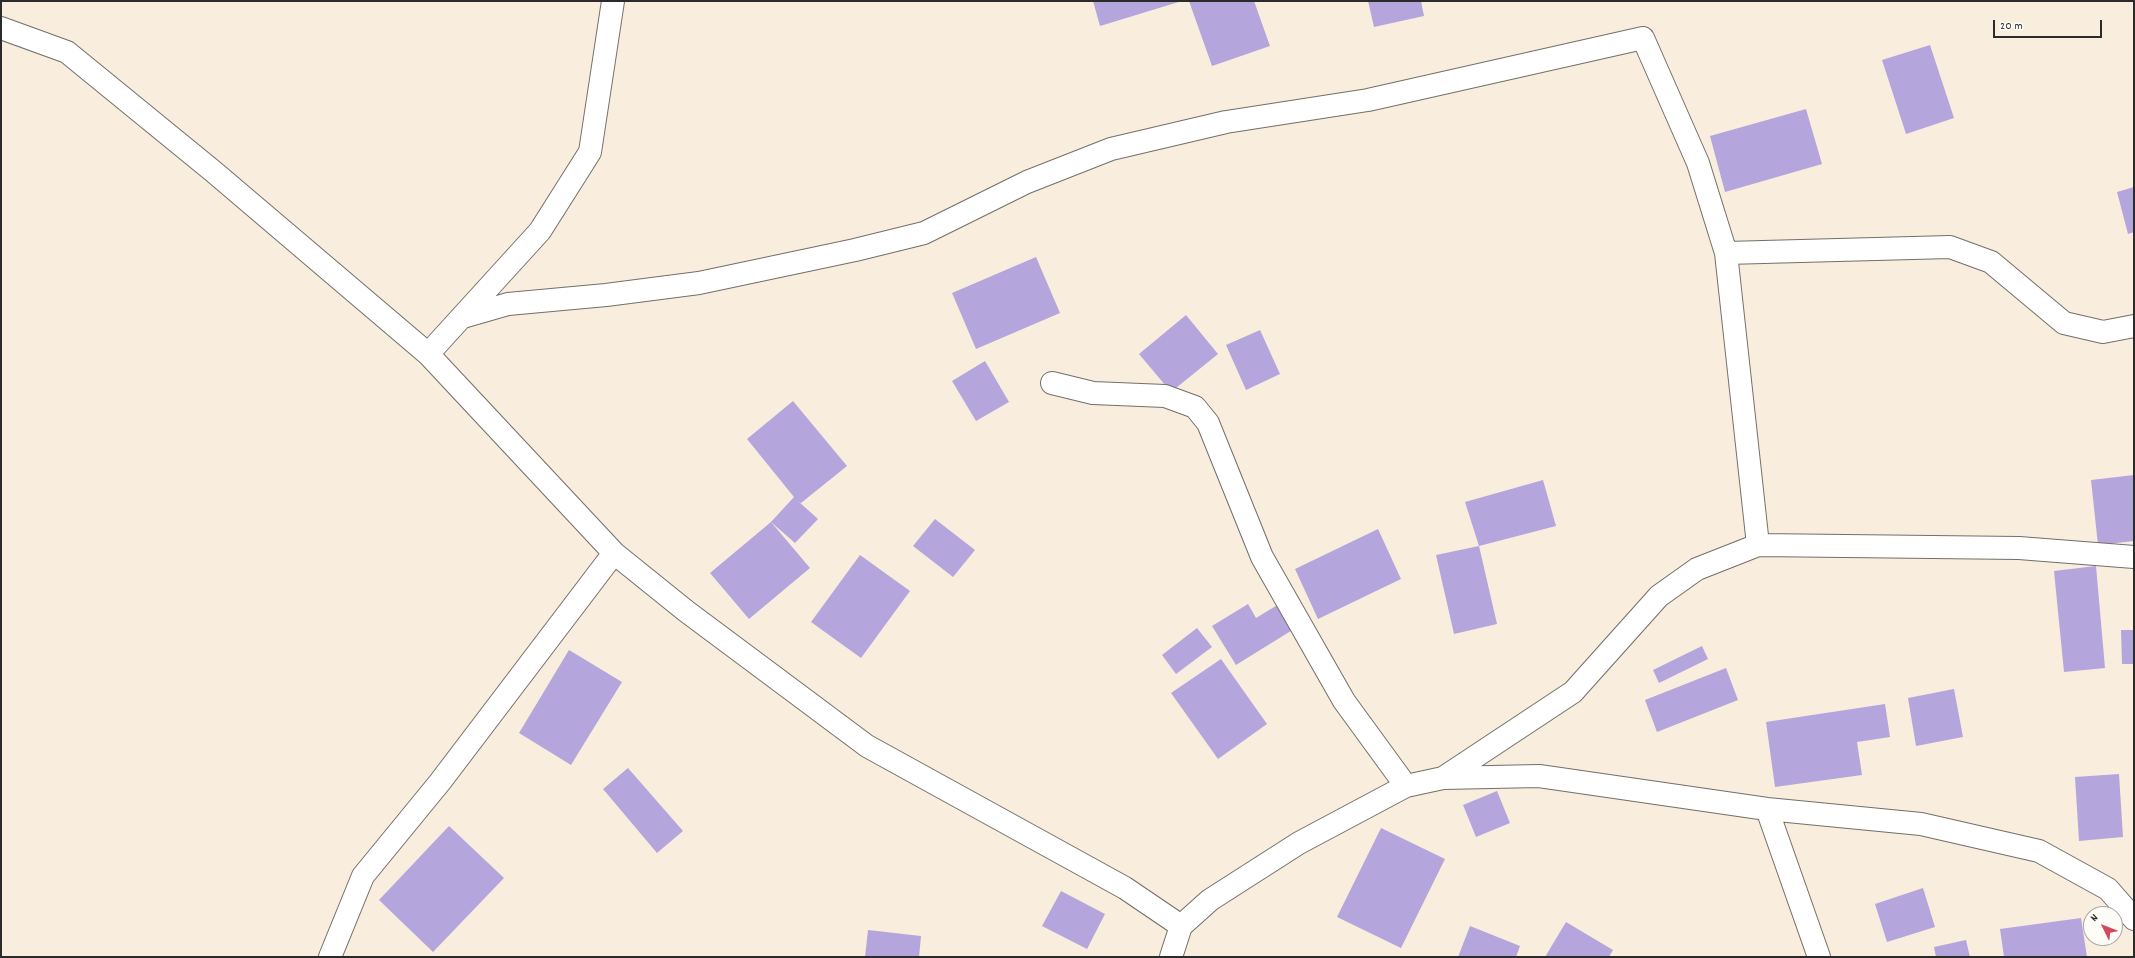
<!DOCTYPE html>
<style>
body{margin:0}
#map{position:relative;width:2135px;height:958px;overflow:hidden;background:#f9eddd;font-family:Dekko,sans-serif}
canvas{display:block}
.frame{position:absolute;inset:0;border:2px solid #2b2b2b;pointer-events:none}
.north{position:absolute;left:2083px;top:906px;width:40px;height:40px;box-sizing:border-box;background:#fdfcf7;border:1px solid #a9a8a5;border-radius:50%;rotate:313deg;font-size:11px;font-weight:700;line-height:16px;text-align:center;color:#2b2b2b}
.north::after{content:'';display:block;margin:auto;width:14px;height:18px;background:#d1495b;clip-path:polygon(50% 0,100% 100%,50% 72%,0 100%)}
.scale{position:absolute;left:1993px;top:20px;width:109px;height:18px;box-sizing:border-box;border:2px solid #2b2b2b;border-top:0;padding-left:5px;font-size:12px;line-height:14px;white-space:nowrap;color:#2b2b2b;-webkit-text-stroke:3px #fdfcf7;paint-order:stroke}
</style>
<div id="map">
<canvas width="2135" height="958"></canvas>
<div class="frame"></div>
<div class="north">N</div>
<div class="scale">20 m</div>
</div>
<script>
const g = document.querySelector('canvas').getContext('2d');
g.lineJoin = 'round';
function paint(path, color) { g.fillStyle = color; g.fill(path, 'evenodd'); }
function trace(path, color, width, dash) { g.strokeStyle = color; g.lineWidth = width; g.lineCap = dash ? 'butt' : 'round'; g.setLineDash(dash || []); g.stroke(path); }
const building = new Path2D(`
 M 1093,1 L 1182,1 L 1100,26 Z
 M 1189,1 L 1254,1 L 1270,46 L 1212,66 Z
 M 1368,1 L 1421,1 L 1424,16 L 1374,27 Z
 M 1930,45 L 1954,118 L 1906,134 L 1882,60 Z
 M 1806,109 L 1822,164 L 1725,192 L 1710,136 Z
 M 2134,187 L 2134,232 L 2128,234 L 2117,192 Z
 M 1036,257 L 1060,313 L 976,349 L 952,293 Z
 M 1186,315 L 1218,354 L 1171,392 L 1139,354 Z
 M 1260,330 L 1280,374 L 1246,390 L 1226,345 Z
 M 985,361 L 1009,402 L 976,421 L 952,381 Z
 M 793,401 L 847,466 L 801,503 L 798,501 L 818,519 L 795,543 L 771,522 L 810,568 L 749,619 L 710,573 L 771,522 L 794,497 L 747,439 Z
 M 2134,475 L 2134,541 L 2098,545 L 2091,480 Z
 M 1543,480 L 1556,526 L 1479,546 L 1465,502 Z
 M 935,519 L 975,550 L 953,577 L 913,546 Z
 M 1378,529 L 1401,579 L 1318,619 L 1295,569 Z
 M 1479,546 L 1497,624 L 1454,634 L 1436,555 Z
 M 860,555 L 910,591 L 861,658 L 811,622 Z
 M 2096,566 L 2105,668 L 2064,672 L 2054,571 Z
 M 1248,604 L 1256,618 L 1279,604 L 1294,629 L 1236,665 L 1212,626 Z
 M 1197,628 L 1212,647 L 1176,674 L 1162,655 Z
 M 2121,630 L 2134,630 L 2134,664 L 2122,664 Z
 M 1702,646 L 1708,659 L 1659,683 L 1653,670 Z
 M 569,650 L 622,682 L 571,765 L 519,733 Z
 M 1221,659 L 1267,724 L 1218,759 L 1171,693 Z
 M 1726,668 L 1738,700 L 1657,732 L 1645,700 Z
 M 1954,689 L 1963,737 L 1916,746 L 1908,698 Z
 M 1885,704 L 1890,737 L 1857,742 L 1862,775 L 1775,787 L 1766,722 Z
 M 628,768 L 683,831 L 657,853 L 603,789 Z
 M 2119,774 L 2123,837 L 2079,841 L 2075,777 Z
 M 1497,791 L 1510,823 L 1476,837 L 1463,805 Z
 M 449,826 L 504,878 L 433,952 L 379,900 Z
 M 1381,828 L 1445,859 L 1401,948 L 1337,917 Z
 M 1923,888 L 1935,927 L 1887,942 L 1875,904 Z
 M 1061,891 L 1105,914 L 1087,949 L 1042,926 Z
 M 2081,918 L 2087,957 L 2004,957 L 2000,929 Z
 M 1566,922 L 1613,950 L 1609,957 L 1545,957 Z
 M 1470,926 L 1520,946 L 1516,957 L 1458,957 Z
 M 868,930 L 921,936 L 919,957 L 865,957 Z
 M 1966,940 L 1970,957 L 1936,957 L 1934,947 Z`);
const minor = new Path2D(`
 M 1,28 L 67,52 L 214,172 L 428,354 L 614,553 L 686,611 L 867,746 L 1125,888 L 1181,926
 M 1726,253 L 1950,247 L 1991,262 L 2064,323 L 2103,332 L 2134,326
 M 463,317 L 508,304 L 606,295 L 699,283 L 855,250 L 924,233 L 1027,182 L 1111,149 L 1226,122 L 1368,100 L 1643,38 L 1698,163 L 1726,253 L 1758,545
 M 428,354 L 540,231 L 590,152 L 613,1
 M 1052,383 L 1093,393 L 1165,396 L 1195,407 L 1208,423 L 1262,557 L 1344,701 L 1406,786
 M 1443,778 L 1573,692 L 1659,596 L 1697,569 L 1758,545 L 2019,548 L 2134,557
 M 1767,809 L 1819,957
 M 330,957 L 363,876 L 440,782 L 614,553
 M 1171,957 L 1181,926 L 1210,900 L 1299,843 L 1406,786 L 1443,778 L 1539,776 L 1767,809 L 1921,824 L 2039,851 L 2108,889 L 2134,919`);
paint(building, '#b5a5dd');
trace(minor, '#736f69', 24);
trace(minor, '#fff', 22);
</script>
